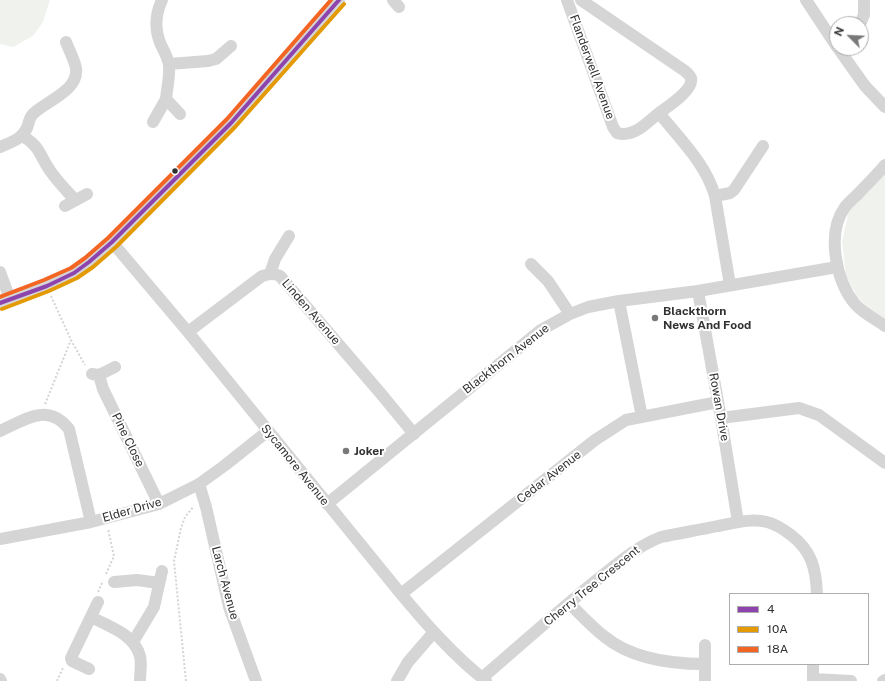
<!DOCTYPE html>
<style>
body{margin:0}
#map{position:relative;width:885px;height:681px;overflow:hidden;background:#fff;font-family:"Public Sans",sans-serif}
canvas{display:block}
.legend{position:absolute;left:729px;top:593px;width:140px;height:72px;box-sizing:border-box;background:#fff;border:1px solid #adadad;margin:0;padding:5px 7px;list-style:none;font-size:12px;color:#313131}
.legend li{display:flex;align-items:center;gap:8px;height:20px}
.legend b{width:20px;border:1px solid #adadad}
.north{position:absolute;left:829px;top:16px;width:40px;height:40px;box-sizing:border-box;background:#fff;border:1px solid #adadad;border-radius:50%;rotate:294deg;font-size:11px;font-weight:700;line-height:16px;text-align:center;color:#313131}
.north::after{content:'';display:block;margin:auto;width:14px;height:18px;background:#797979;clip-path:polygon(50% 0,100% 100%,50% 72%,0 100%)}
</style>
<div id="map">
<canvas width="885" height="681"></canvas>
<ul class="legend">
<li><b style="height:5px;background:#8e44ad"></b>4</li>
<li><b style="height:5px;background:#e39a05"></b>10A</li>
<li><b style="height:5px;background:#f26522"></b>18A</li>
</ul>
<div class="north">N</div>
</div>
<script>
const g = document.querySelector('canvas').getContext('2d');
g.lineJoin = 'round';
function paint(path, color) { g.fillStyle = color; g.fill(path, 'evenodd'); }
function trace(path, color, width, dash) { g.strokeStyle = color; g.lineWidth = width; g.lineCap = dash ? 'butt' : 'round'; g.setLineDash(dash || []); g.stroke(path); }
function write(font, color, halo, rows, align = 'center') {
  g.font = font + ' "Public Sans",sans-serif'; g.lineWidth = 4; g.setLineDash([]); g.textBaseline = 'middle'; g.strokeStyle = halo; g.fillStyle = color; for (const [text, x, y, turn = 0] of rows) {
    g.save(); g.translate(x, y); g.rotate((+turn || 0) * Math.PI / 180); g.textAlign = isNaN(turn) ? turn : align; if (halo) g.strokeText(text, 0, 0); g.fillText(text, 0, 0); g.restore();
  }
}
const green = new Path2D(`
 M 0,0 L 50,0 L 43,22 L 33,36 L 13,47 L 0,44 Z
 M 885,171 L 885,320 L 868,308 L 857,296 L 851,285 L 846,276 L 842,241 L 849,210 Z`);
const path = new Path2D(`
 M 51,296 L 71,340 L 85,365
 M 45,404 L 71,340
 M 106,574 L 114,556 L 108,529
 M 98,592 L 103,581
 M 57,681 L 63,668
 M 186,681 L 174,561 L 181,528 L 185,517 L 194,506`);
const minor = new Path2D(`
 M 162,0 C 155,15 154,29 161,45 C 164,51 168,58 169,65 C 170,76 167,88 166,99
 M 393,0 L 399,7
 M 567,0 L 613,127 L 617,133 C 634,138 646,123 659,113 C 680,139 706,164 715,196 L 730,285
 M 581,0 L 685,71 C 687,73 690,75 691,78 C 694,90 667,107 659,113
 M 806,0 L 837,47
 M 860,24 L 864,15 L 864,0
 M 838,48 L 865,86 L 885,107
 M 169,64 L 208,61 L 216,59 L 231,46
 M 153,122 L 166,99 L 180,114
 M 22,136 C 40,145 40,157 51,172 C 58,182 67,191 75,200
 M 0,147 C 11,142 21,140 27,128 C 29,123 29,118 33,114 C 46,101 79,91 76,68 C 74,59 69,50 66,42
 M 885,165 C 877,175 867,184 858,194 C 854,198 849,202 845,207 C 826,233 836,281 855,304 C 863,313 875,319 885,326
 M 715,196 L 730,193 L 734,190 L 763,146
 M 65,206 L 87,194
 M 112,242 L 188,332 L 401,594 C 427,625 454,656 486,681
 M 531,264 L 548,281 L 570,314
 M 0,272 L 10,299
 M 270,274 L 275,259 L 289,236
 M 698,291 L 721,418 L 738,522
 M 619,301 L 642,417
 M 0,303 C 25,293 50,286 74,273 C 88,265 100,252 112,242 L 231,123 L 339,0
 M 188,332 L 262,276 C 269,274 273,273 280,276 L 382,395 L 414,434
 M 92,374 L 99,375 L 115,367
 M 99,375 L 103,389 L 159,504
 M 721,418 L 799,408 L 819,415 L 885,463
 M 0,431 C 25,420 47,402 69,429 L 91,522
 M 199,484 L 206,507 L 229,607 L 256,681
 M 327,504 L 541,330 L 570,314 L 588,307 L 619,301 L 698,291 L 837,267
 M 0,539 L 91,522 L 159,504 L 199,484 L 224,466 L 268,431
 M 114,582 L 137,580 L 159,583
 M 401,594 L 595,440 L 626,420 L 718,402
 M 569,603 C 580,614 592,627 605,637 C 632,659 672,664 705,664
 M 91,617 C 110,627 134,634 140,656 C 142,664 140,673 140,681
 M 133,642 L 154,607 L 162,571
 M 89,669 L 72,661 L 71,658 L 98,602
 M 482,678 C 519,646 555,614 593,583 C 615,566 635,547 661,537 C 680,533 699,530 718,526 C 734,523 751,518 767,522 C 776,524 783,529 791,535 C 812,551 816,569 817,594
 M 0,679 L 1,681
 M 813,679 L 851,681
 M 397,681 L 408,662 L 434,632
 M 705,681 L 705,645
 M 813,681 L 813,664
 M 883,681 L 885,680`);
const bus1 = new Path2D(`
 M 0,303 L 47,286 L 74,273 L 89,262 L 112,242 L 231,123 L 339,0`);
const bus2 = new Path2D(`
 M 2,309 L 49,291 L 77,278 L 93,267 L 116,247 L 235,127 L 344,4`);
const bus3 = new Path2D(`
 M 0,297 L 44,280 L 71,268 L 85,258 L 108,238 L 227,119 L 331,0`);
const markers = [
 [175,171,3.5,"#313131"],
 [655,318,4,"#797979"],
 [346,451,4,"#797979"]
];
const streetNames = [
 ["Flanderwell Avenue",592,67,70],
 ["Linden Avenue",311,312,49],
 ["Blackthorn Avenue",506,359,-38],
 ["Rowan Drive",719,407,80],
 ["Pine Close",128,440,64],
 ["Sycamore Avenue",295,465,51],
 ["Cedar Avenue",549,477,-38],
 ["Elder Drive",132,510,-16],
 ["Larch Avenue",225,583,75],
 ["Cherry Tree Crescent",592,586,-39]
];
const poiNames = [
 ["Blackthorn",663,311],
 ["News And Food",663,325],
 ["Joker",354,451]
];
paint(green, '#f0f3ed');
trace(path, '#d4d4d4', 2, [2, 2]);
trace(minor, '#d5d5d5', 12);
trace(bus1, '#8e44ad', 4);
trace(bus2, '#e39a05', 4);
trace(bus3, '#f26522', 4);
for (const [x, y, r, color] of markers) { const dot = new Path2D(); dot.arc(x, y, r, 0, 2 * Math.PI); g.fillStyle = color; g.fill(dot); trace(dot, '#fff', 1.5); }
write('12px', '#313131', '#fff', streetNames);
write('bold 12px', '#313131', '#fff', poiNames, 'left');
</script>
